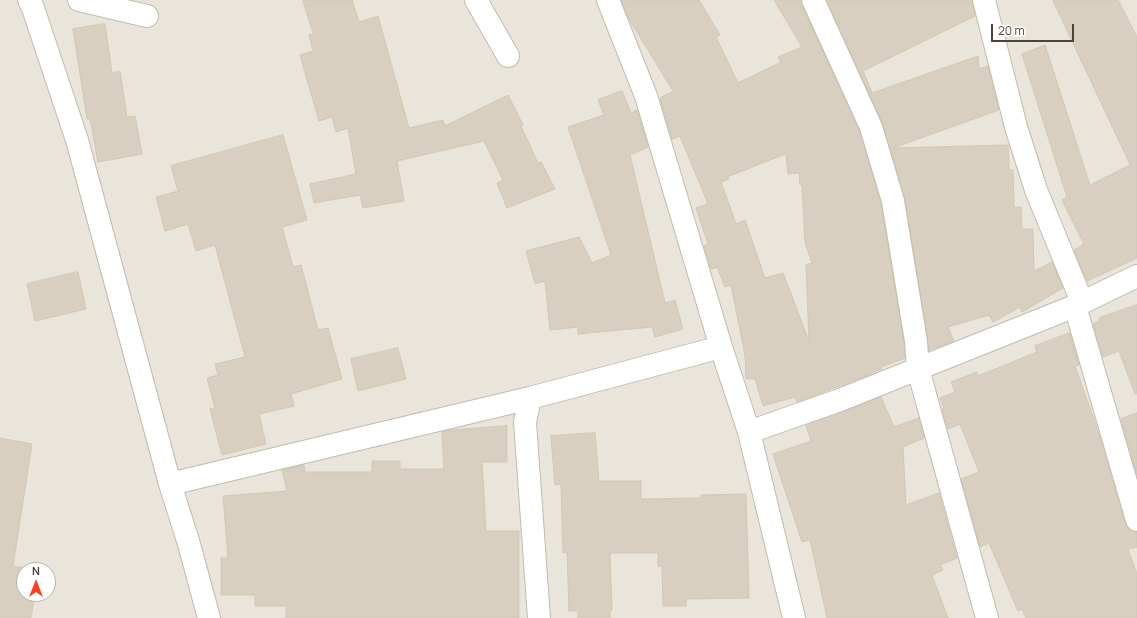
<!DOCTYPE html>
<style>
body{margin:0}
#map{position:relative;width:1137px;height:618px;overflow:hidden;background:#f6f3ec;font-family:Manrope,sans-serif}
canvas{display:block}
.north{position:absolute;left:16px;top:562px;width:40px;height:40px;box-sizing:border-box;background:#fff;border:1px solid #b7b4b0;border-radius:50%;rotate:0deg;font-size:11px;font-weight:700;line-height:16px;text-align:center;color:#4b4439}
.north::after{content:'';display:block;margin:auto;width:14px;height:18px;background:#fc3f1d;clip-path:polygon(50% 0,100% 100%,50% 72%,0 100%)}
.scale{position:absolute;left:991px;top:24px;width:83px;height:18px;box-sizing:border-box;border:2px solid #4b4439;border-top:0;padding-left:5px;font-size:12px;line-height:14px;white-space:nowrap;color:#4b4439;-webkit-text-stroke:3px #fff;paint-order:stroke}
</style>
<div id="map">
<canvas width="1137" height="618"></canvas>
<div class="north">N</div>
<div class="scale">20 m</div>
</div>
<script>
const g = document.querySelector('canvas').getContext('2d');
g.lineJoin = 'round';
function paint(path, color) { g.fillStyle = color; g.fill(path, 'evenodd'); }
function trace(path, color, width, dash) { g.strokeStyle = color; g.lineWidth = width; g.lineCap = dash ? 'butt' : 'round'; g.setLineDash(dash || []); g.stroke(path); }
const residential = new Path2D(`
 M 0,0 L 1137,0 L 1137,618 L 0,618 ZM 24,570 L 48,570 L 48,594 L 24,594 Z`);
const building = new Path2D(`
 M 303,0 L 352,0 L 359,22 L 378,16 L 409,128 L 443,120 L 445,126 L 508,95 L 523,125 L 521,126 L 538,163 L 541,162 L 555,189 L 507,208 L 497,183 L 503,180 L 484,141 L 397,161 L 404,201 L 363,208 L 360,195 L 314,203 L 310,184 L 356,174 L 348,128 L 336,132 L 332,117 L 319,121 L 300,55 L 313,51 L 309,35 L 313,34 Z
 M 621,0 L 699,0 L 720,35 L 716,37 L 738,83 L 781,62 L 778,57 L 802,47 L 774,0 L 801,0 L 802,5 L 859,131 L 881,204 L 904,342 L 905,358 L 881,367 L 882,369 L 871,373 L 871,374 L 797,402 L 795,397 L 763,406 L 755,379 L 746,379 L 745,355 L 731,285 L 725,287 L 717,267 L 711,269 L 704,246 L 708,244 L 696,208 L 708,204 L 680,136 L 672,139 L 660,98 L 673,91 L 629,19 ZM 786,154 L 788,174 L 799,173 L 800,185 L 802,185 L 805,242 L 812,263 L 806,265 L 809,341 L 783,273 L 765,278 L 745,220 L 736,224 L 721,182 L 729,179 L 728,177 Z
 M 827,0 L 972,0 L 975,16 L 863,71 L 872,93 L 978,56 L 979,69 L 988,66 L 999,110 L 893,148 L 1008,145 L 1009,170 L 1013,170 L 1014,207 L 1021,207 L 1022,229 L 1033,229 L 1034,271 L 1052,262 L 1063,288 L 1022,312 L 1020,307 L 993,322 L 989,315 L 948,327 L 954,341 L 929,350 L 905,198 L 882,122 Z
 M 1053,0 L 1118,0 L 1137,37 L 1137,258 L 1087,281 L 1074,250 L 1084,244 L 1062,200 L 1067,197 L 1022,54 L 1045,45 L 1090,185 L 1130,165 Z
 M 105,24 L 112,73 L 120,71 L 127,117 L 135,116 L 142,154 L 98,162 L 90,119 L 87,119 L 73,29 Z
 M 622,91 L 631,113 L 637,110 L 648,147 L 630,155 L 665,303 L 675,300 L 683,329 L 655,337 L 652,327 L 578,334 L 578,327 L 550,330 L 545,281 L 535,284 L 526,251 L 579,237 L 592,263 L 611,255 L 568,127 L 604,115 L 598,100 Z
 M 283,135 L 307,220 L 282,227 L 293,267 L 301,265 L 318,330 L 328,328 L 342,379 L 291,394 L 294,406 L 259,414 L 266,444 L 222,455 L 210,409 L 215,408 L 207,378 L 218,375 L 215,364 L 245,357 L 215,245 L 196,251 L 188,224 L 165,231 L 156,197 L 178,191 L 171,166 Z
 M 78,272 L 86,309 L 35,321 L 27,284 Z
 M 1137,305 L 1137,394 L 1135,394 L 1119,351 L 1103,357 L 1093,324 L 1100,321 L 1099,318 Z
 M 1070,333 L 1079,365 L 1075,366 L 1097,428 L 1125,523 L 1129,529 L 1137,532 L 1137,547 L 1128,549 L 1137,574 L 1137,618 L 1026,618 L 1022,609 L 1018,611 L 989,543 L 980,547 L 961,479 L 979,472 L 960,424 L 948,429 L 942,409 L 944,408 L 940,398 L 955,392 L 951,382 L 977,372 L 978,376 L 1037,352 L 1035,346 Z
 M 398,348 L 406,379 L 358,391 L 351,359 Z
 M 881,397 L 894,427 L 919,418 L 924,438 L 903,447 L 906,505 L 939,493 L 957,558 L 940,565 L 943,570 L 932,575 L 948,618 L 827,618 L 810,540 L 802,542 L 773,454 L 811,441 L 806,425 Z
 M 1137,413 L 1137,475 L 1121,419 Z
 M 507,426 L 507,462 L 482,462 L 486,531 L 519,531 L 519,618 L 286,618 L 286,606 L 255,606 L 255,595 L 221,595 L 221,558 L 228,558 L 223,496 L 287,491 L 282,470 L 304,465 L 305,472 L 372,472 L 372,461 L 400,461 L 400,469 L 444,469 L 442,432 L 451,430 Z
 M 595,433 L 599,481 L 641,481 L 641,499 L 701,498 L 701,495 L 746,494 L 749,598 L 686,599 L 686,606 L 663,606 L 662,566 L 658,566 L 658,553 L 610,553 L 612,610 L 610,610 L 610,618 L 578,618 L 578,611 L 569,611 L 567,552 L 563,553 L 561,484 L 555,485 L 551,436 Z
 M 0,438 L 32,444 L 13,566 L 36,570 L 24,570 L 24,594 L 35,594 L 31,618 L 0,618 Z`);
const street = new Path2D(`
 M 29,0 L 33,8 L 77,140 L 170,484 L 189,544 L 209,618
 M 79,0 L 147,16
 M 476,0 L 508,56
 M 608,0 L 646,96 L 721,347 L 749,432 L 794,618
 M 813,0 L 871,127 L 893,201 L 916,341 L 918,369 L 987,618
 M 984,0 L 1016,127 L 1036,190 L 1082,302
 M 1075,306 L 1137,520
 M 530,398 L 525,422 L 539,618
 M 749,432 L 840,400 L 1075,306 L 1137,276
 M 170,484 L 530,398 L 721,347`);
paint(residential, '#eae5da');
paint(building, '#d8cfc1');
trace(building, '#d3c7b4', 1);
trace(street, '#c2bbae', 24);
trace(street, '#fff', 22);
</script>
